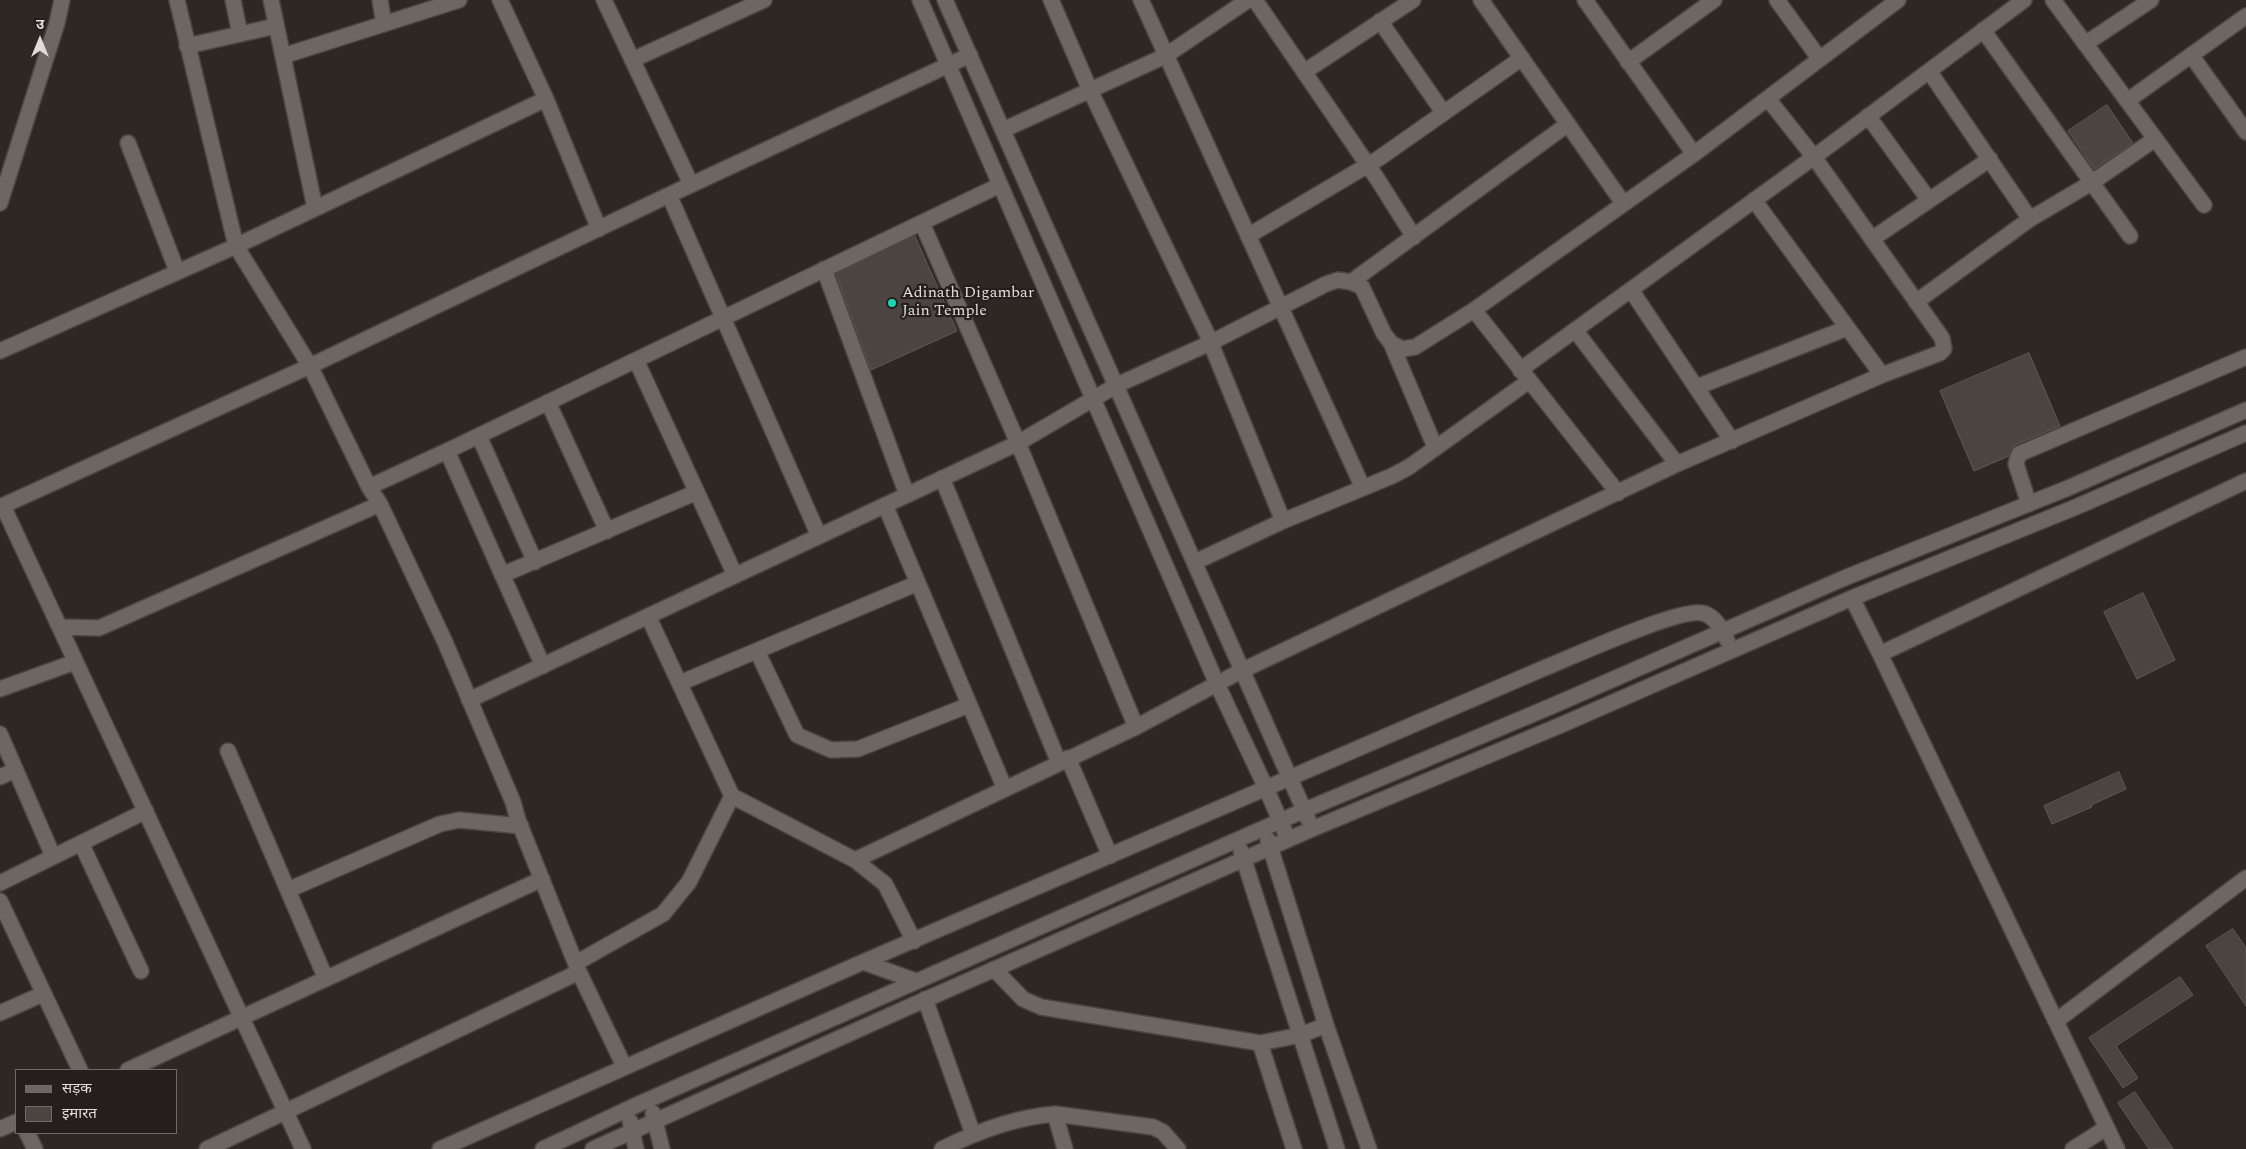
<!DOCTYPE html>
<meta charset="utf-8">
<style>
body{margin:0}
#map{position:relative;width:2246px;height:1149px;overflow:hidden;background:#2e2825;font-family:Spectral,"Noto Sans Devanagari",serif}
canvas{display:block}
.legend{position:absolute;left:15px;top:1069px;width:162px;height:65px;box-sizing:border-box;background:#241e1c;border:1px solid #706a68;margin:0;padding:6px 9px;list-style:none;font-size:15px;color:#e1dcdb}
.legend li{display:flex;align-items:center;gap:10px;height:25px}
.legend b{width:25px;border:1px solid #706a68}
.north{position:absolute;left:15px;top:15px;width:50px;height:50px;-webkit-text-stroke:4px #241e1c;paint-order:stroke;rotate:0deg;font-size:14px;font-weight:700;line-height:20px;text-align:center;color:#e1dcdb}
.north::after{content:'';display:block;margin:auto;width:18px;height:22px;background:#e1dcdb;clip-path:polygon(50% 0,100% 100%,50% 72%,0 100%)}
</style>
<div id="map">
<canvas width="2246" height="1149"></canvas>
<ul class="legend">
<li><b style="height:6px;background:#6e6663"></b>सड़क</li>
<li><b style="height:14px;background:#4b4441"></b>इमारत</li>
</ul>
<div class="north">उ</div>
</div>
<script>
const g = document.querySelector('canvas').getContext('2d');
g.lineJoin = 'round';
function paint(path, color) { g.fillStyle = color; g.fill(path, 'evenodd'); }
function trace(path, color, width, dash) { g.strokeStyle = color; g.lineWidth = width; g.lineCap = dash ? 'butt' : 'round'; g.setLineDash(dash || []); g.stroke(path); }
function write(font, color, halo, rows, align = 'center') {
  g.font = font + ' Spectral,serif'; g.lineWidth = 4.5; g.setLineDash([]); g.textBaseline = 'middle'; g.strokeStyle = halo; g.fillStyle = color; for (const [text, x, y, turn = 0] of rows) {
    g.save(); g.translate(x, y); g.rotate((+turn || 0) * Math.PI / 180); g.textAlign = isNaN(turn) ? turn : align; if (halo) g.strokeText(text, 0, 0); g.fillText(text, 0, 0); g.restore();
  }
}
const building = new Path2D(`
 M 2107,105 L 2133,143 L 2094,169 L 2068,131 Z
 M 915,236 L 957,331 L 871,370 L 836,274 Z
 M 2029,353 L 2060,426 L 2015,445 L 2012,448 L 2009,456 L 1974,471 L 1940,391 Z
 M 2143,593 L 2175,660 L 2137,679 L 2104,612 Z
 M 2119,772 L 2126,789 L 2091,805 L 2092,807 L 2052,824 L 2044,806 Z
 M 2233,929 L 2246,948 L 2246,1006 L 2206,946 Z
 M 2180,977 L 2193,995 L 2116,1046 L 2138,1078 L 2123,1088 L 2089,1038 Z
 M 2135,1092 L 2173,1149 L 2149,1149 L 2118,1103 Z`);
const minor = new Path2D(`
 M 177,0 L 236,246 L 310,366 L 369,487 L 380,504 L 445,642 L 513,802 L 518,820 L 579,972 L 624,1066
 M 233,0 L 240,34
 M 271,0 L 315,208
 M 380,0 L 384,24
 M 500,0 L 546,99 L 599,229
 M 604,0 L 691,184
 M 920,0 L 1217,684 L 1266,788 L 1285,832
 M 945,0 L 1308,819
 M 1051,0 L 1090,90 L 1207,334 L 1283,521
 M 1141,0 L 1363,488
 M 1255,0 L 1378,180 L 1414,237
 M 1481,0 L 1623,203
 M 1585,0 L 1694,154
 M 1777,0 L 1819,58
 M 2053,0 L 2204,205
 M 1380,21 L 1443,112
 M 1983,30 L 2130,236
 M 2085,44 L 2151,0
 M 187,46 L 276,26
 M 2191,55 L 2246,132
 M 283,56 L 459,0
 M 632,60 L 764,0
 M 1628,62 L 1714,0
 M 1929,71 L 2030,219
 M 1304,72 L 1413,0
 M 2127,101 L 2246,16
 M 1868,116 L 1929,200
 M 1003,130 L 1165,56 L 1248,0
 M 128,143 L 177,271
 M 669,195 L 819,536
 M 1754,200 L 1882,375
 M 0,203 L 57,23 L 62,0
 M 922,223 L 1018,443 L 1136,727
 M 1248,236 L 1378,159 L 1522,58
 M 1872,239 L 1990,159
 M 824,269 L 907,495
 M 1351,282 L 1568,124
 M 1631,290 L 1732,441
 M 1916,302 L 2030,219 L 2091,183 L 2155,139
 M 1474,310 L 1618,493
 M 1575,330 L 1677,464
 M 1391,343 L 1435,447
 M 0,351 L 236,246 L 546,99
 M 636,360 L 1000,185
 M 1520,370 L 1814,157 L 2024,0
 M 1697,387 L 1847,328
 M 548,402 L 607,531
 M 479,436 L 535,562
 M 447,451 L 636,360 L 735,575
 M 942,478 L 1059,763
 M 369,487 L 447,451 L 543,666
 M 2029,504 L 2016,464 L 2019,454 L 2246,357
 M 885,505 L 1005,789
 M 3,506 L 303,1149
 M 0,507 L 310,366 L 669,195 L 970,55
 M 1195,562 L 1283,521 L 1392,476 L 1409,467 L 1529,381
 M 502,575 L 697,492
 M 1852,598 L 1880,654 L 2117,1149
 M 60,627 L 99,628 L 380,504
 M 757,651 L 797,735 L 831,750 L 858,749 L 969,705
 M 1880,654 L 2246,481
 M 680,683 L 918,583
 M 0,689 L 75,662
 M 469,700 L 1018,443 L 1117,385 L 1210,343 L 1326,284 L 1338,280 L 1351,282 L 1362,287 L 1384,334 L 1391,343 L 1402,349 L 1415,347 L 1474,310 L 1694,154 L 1898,0
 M 0,734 L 53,856
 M 228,751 L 326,979
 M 1068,758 L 1110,856
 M 0,777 L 16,770
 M 732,796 L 855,860 L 885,884 L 914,941
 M 1268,840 L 1326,1025 L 1369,1149
 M 81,843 L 141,971
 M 1241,851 L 1337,1149
 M 855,860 L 1136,727 L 1241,671 L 1677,464 L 1882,375 L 1940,353 L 1944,349 L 1942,338 L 1814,157 L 1768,99
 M 0,883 L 146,811
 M 288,890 L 440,824 L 459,820 L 521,826
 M 0,901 L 80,1070
 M 863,962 L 916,981
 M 576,963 L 663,914 L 689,882 L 732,796 L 648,616
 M 994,969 L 1023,999 L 1041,1007 L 1260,1043 L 1301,1035 L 1326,1025
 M 925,999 L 973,1134
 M 0,1013 L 43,994
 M 2056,1021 L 2246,878
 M 1260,1043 L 1294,1149
 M 128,1070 L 542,879
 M 653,1113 L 662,1149
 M 1055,1114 L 1065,1149
 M 630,1121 L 636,1149
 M 0,1129 L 16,1122
 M 27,1133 L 35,1149
 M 207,1149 L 579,972
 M 440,1149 L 863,962 L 1542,669 C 1570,658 1678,608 1702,613 C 1714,615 1723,630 1727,640
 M 543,1149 L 641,1103 L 1305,810 L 1552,706 L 1842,579 L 2068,488 L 2246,410
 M 593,1149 L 904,1009 L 1312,829 L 1561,725 L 1852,598 L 2076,507 L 2246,433
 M 942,1149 C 976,1132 1016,1117 1055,1114 L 1153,1127 L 1163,1132 L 1178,1149
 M 2073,1149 L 2106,1128`);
const markers = [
 [892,303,5,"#19d5b2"]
];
const poiNames = [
 ["Adinath Digambar",902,294],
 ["Jain Temple",902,312]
];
paint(building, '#4b4441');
trace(building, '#5f5855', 1);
trace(minor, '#4b4643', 18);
trace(minor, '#6e6663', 15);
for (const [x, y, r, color] of markers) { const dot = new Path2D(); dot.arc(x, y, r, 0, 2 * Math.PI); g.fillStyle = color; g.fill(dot); trace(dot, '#241e1c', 2); }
write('16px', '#e1dcdb', '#241e1c', poiNames, 'left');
</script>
